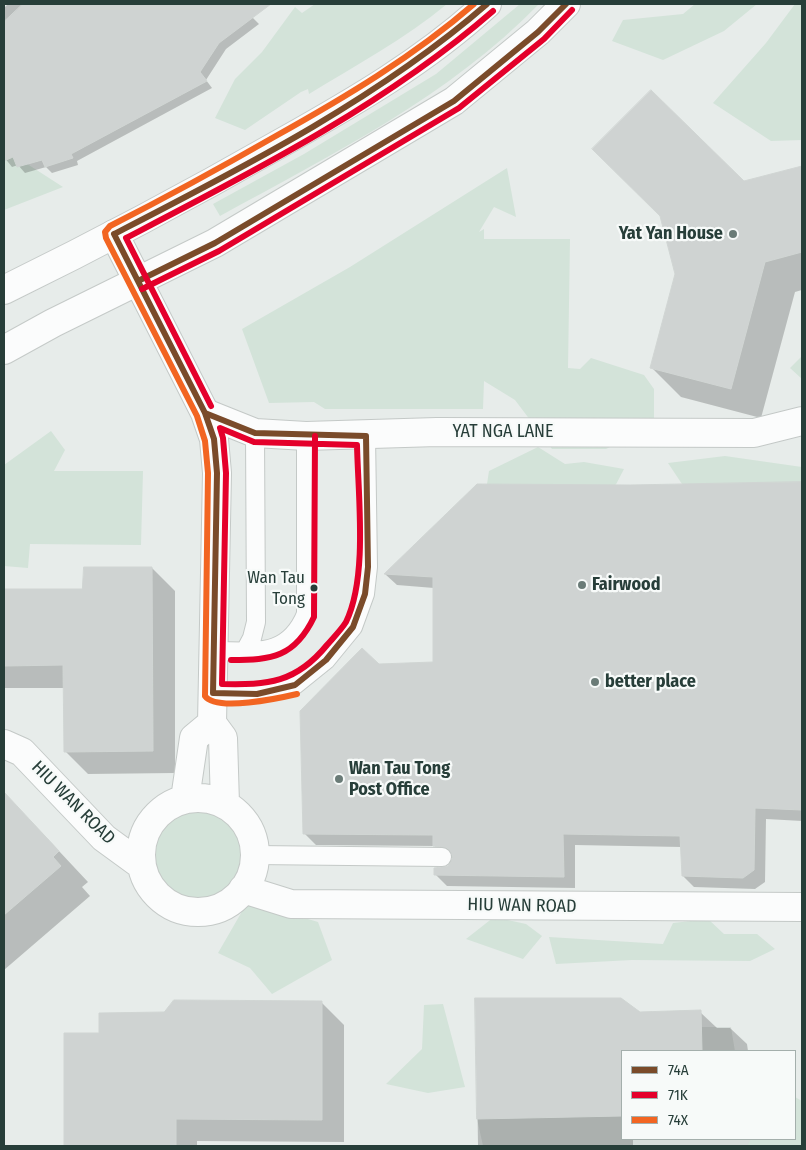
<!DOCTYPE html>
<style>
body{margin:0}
#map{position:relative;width:806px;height:1150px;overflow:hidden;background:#e7ecea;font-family:"Fira Sans Condensed",sans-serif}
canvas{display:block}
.frame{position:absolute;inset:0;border:5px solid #273e39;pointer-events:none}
.legend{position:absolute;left:621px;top:1050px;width:175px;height:90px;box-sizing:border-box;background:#f7faf9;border:1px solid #a4afac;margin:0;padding:6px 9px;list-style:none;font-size:15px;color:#273e39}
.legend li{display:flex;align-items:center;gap:10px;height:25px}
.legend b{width:25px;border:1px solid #a4afac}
</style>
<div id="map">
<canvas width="806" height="1150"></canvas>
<div class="frame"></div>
<ul class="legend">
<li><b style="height:6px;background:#7a4b2a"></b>74A</li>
<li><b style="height:6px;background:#e4002b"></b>71K</li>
<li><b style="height:6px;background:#f26522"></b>74X</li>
</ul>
</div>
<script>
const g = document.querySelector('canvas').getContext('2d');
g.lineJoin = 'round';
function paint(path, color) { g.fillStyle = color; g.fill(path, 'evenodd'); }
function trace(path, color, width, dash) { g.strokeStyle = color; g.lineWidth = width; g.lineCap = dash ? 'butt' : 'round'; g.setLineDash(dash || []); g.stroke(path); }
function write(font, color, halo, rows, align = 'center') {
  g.font = font + ' "Fira Sans Condensed",sans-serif'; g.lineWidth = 4.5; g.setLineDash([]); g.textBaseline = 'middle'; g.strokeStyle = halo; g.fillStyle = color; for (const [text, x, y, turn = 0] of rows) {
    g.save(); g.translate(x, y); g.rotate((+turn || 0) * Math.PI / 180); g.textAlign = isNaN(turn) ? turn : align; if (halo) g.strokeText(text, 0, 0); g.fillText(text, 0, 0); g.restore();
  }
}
const built = new Path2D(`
 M 475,998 L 621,998 L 640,1012 L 701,1010 L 702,1027 L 731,1027 L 735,1051 L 622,1051 L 622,1139 L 786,1139 L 780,1146 L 483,1146 L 477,1119 Z`);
const green = new Path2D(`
 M 315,4 L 447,4 C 405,39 356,65 309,94 L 308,89 L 301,92 L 245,130 L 215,118 L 235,79 L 262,52 L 295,7 L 302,13 Z
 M 520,4 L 539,4 C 450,96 331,155 220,216 L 213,204 L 304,154 L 436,74 Z
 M 695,4 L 757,4 L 724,31 L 663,60 L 612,41 L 623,20 L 683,14 Z
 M 795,4 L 802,4 L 802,140 L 771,141 L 713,103 L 766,43 Z
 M 4,149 L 63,187 L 4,210 Z
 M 507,168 L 516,217 L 494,207 L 479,232 L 484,229 L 484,239 L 570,239 L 568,368 L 580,369 L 591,358 L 644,375 L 654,389 L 654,425 L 606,449 L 552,449 L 515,400 L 484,381 L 483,409 L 325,409 L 314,402 L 269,403 L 242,329 L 350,267 Z
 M 802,356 L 802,379 L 790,368 Z
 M 51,431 L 65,450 L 54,471 L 143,471 L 141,545 L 30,544 L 28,568 L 4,566 L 4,465 Z
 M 538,447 L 565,464 L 584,462 L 624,469 L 611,494 L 485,497 L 489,471 Z
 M 725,456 L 802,467 L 802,485 L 783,500 L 692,499 L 668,463 Z
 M152 857a46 46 0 1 1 92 0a46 46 0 1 1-92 0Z
 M 248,901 L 318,922 L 332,960 L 272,994 L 250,968 L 218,953 Z
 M 494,917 L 526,924 L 542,936 L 523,959 L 466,939 Z
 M 708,919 L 724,934 L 757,934 L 775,949 L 750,961 L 632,960 L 556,964 L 549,937 L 663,944 L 673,923 Z
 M 443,1004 L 465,1087 L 428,1093 L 386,1084 L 422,1049 L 424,1005 Z
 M 795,1097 L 802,1101 L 802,1146 L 747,1146 L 751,1139 L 795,1139 Z`);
const shadow = new Path2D(`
 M 8,4 L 260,4 L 248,13 L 259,24 L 226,49 L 206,80 L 212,88 L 77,161 L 78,165 L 52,173 L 46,167 L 25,173 L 18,165 L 12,167 L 4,157 L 4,68 L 15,59 L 4,48 L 4,8 Z
 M 802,167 L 802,290 L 795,292 L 761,418 L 681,397 L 651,367 L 744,182 Z
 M 802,483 L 802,821 L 766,819 L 765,882 L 755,889 L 694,887 L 683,876 L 681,847 L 575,845 L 575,888 L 447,886 L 435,874 L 448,867 L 453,858 L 446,858 L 435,846 L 316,845 L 304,833 L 378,665 L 434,663 L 434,588 L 397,585 L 385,574 L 630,486 Z
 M 152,568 L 175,591 L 175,773 L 88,774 L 65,751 L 64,688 L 4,688 L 4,591 L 83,590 Z
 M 4,805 L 9,810 L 14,805 L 44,835 L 88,882 L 82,887 L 90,896 L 4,970 Z
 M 476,1000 L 640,1013 L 700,1012 L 717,1028 L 730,1028 L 747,1044 L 748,1051 L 622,1051 L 622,1139 L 633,1139 L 633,1146 L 478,1146 Z
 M 322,1003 L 344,1025 L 344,1142 L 197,1141 L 197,1146 L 65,1146 L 65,1035 L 100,1035 L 164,1014 Z`);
const building = new Path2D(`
 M 23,4 L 271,4 L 219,43 L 200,72 L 207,81 L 71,154 L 73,158 L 45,167 L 42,160 L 17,167 L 13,157 L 4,161 L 4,22 Z
 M 651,90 L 744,181 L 802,166 L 802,252 L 765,262 L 731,389 L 650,368 L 675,274 L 660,216 L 592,149 Z
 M 802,482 L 802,810 L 755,808 L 754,870 L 743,878 L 682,876 L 680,836 L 563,834 L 564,877 L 434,875 L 434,868 L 448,866 L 453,857 L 447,848 L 433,846 L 433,835 L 303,834 L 300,711 L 362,648 L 379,664 L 433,662 L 433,577 L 384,574 L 477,484 L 630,485 Z
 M 84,567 L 152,567 L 153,751 L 64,752 L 63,665 L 4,666 L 4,589 L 82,589 Z
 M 4,792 L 59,851 L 53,857 L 61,866 L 4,915 Z
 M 475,998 L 621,998 L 640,1012 L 701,1010 L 702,1051 L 622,1051 L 622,1116 L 477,1119 Z
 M 174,1000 L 322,1001 L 322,1120 L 176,1119 L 176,1146 L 64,1146 L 64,1033 L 99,1033 L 99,1013 L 164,1012 Z`);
const lane = new Path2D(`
 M 214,651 C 255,651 288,658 306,614 L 306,436
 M 245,651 L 252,638 L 256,622 L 255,433
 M 213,693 L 257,694 L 295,685 L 326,660 L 353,627 L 365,594 L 368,567 L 366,436
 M 255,855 L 442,857`);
const street = new Path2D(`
 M 114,234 L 205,413 L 214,439 L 217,473 L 212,723 L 223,738 L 225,804
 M 205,413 L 255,433 L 306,436 L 437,432 L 754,433 L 802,421
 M 4,744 L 22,752 L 104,838 L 141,865
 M141 855a57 57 0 1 1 114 0a57 57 0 1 1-114 0Z
 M 185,799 L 194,738 L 212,723
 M 243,889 L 291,904 L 802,907`);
const secondary = new Path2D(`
 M 4,290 C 98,244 190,195 281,143 C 354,102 425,61 487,4
 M 4,350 L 53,323 L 215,243 L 454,101 L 538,32 L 566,4`);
const bus1 = new Path2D(`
 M 114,234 L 205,413 L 214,439 L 217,473 L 213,693
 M 114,234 C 242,168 378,99 487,4
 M 138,281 L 215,243 L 454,101 L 538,32 L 566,4
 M 205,413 L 255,433 L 366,436
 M 213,693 L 257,694 L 295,685 L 326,660 L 353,627 L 365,594 L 368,567 L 366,436`);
const bus2 = new Path2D(`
 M 142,289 L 219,251 L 459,108 L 544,39 L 572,10
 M 211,406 L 126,238 C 253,172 385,105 493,11
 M 220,428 L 254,442 L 357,445 C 358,495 368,577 346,622 C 341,630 333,638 327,645 C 296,683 268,685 222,684 L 226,473 L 223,438 Z
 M 231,660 C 272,660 295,657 314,617 L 315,436`);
const bus3 = new Path2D(`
 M 297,694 C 280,698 216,712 205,696 L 208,473 L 205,441 L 197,416 L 106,238 L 105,232 L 110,226 C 165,198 220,168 274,137 C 344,98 413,57 474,4`);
const markers = [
 [733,234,5,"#6a7b77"],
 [582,585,5,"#6a7b77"],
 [314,588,4.5,"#273e39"],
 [595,682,5,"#6a7b77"],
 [339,779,5,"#6a7b77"]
];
const busNames = [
 ["Wan Tau",305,578],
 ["Tong",305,599]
];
const poiNames = [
 ["Yat Yan House",723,234,"right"],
 ["Fairwood",592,585],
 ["better place",605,682],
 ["Wan Tau Tong",349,769],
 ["Post Office",349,790]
];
const streetNames = [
 ["YAT NGA LANE",503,432],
 ["HIU WAN ROAD",73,803,45],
 ["HIU WAN ROAD",522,906,1]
];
paint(built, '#d6ddda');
paint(green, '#d3e3d9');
paint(shadow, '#0003');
paint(building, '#cfd3d2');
trace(building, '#d0d5d3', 1);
trace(lane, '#c4c9c7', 20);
trace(street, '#c4c9c7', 30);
trace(secondary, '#c5cac8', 30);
trace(lane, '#fbfcfc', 18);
trace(street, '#fbfcfc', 28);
trace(secondary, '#fbfcfc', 28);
trace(bus1, '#7a4b2a', 6);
trace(bus2, '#e4002b', 6);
trace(bus3, '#f26522', 6);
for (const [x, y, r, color] of markers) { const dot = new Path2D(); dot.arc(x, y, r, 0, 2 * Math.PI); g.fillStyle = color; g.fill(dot); trace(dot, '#f7faf9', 2); }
write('17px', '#273e39', '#f7faf9', busNames, 'right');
write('bold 18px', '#273e39', '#f7faf9', poiNames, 'left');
write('18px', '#273e39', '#f7faf9', streetNames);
</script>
